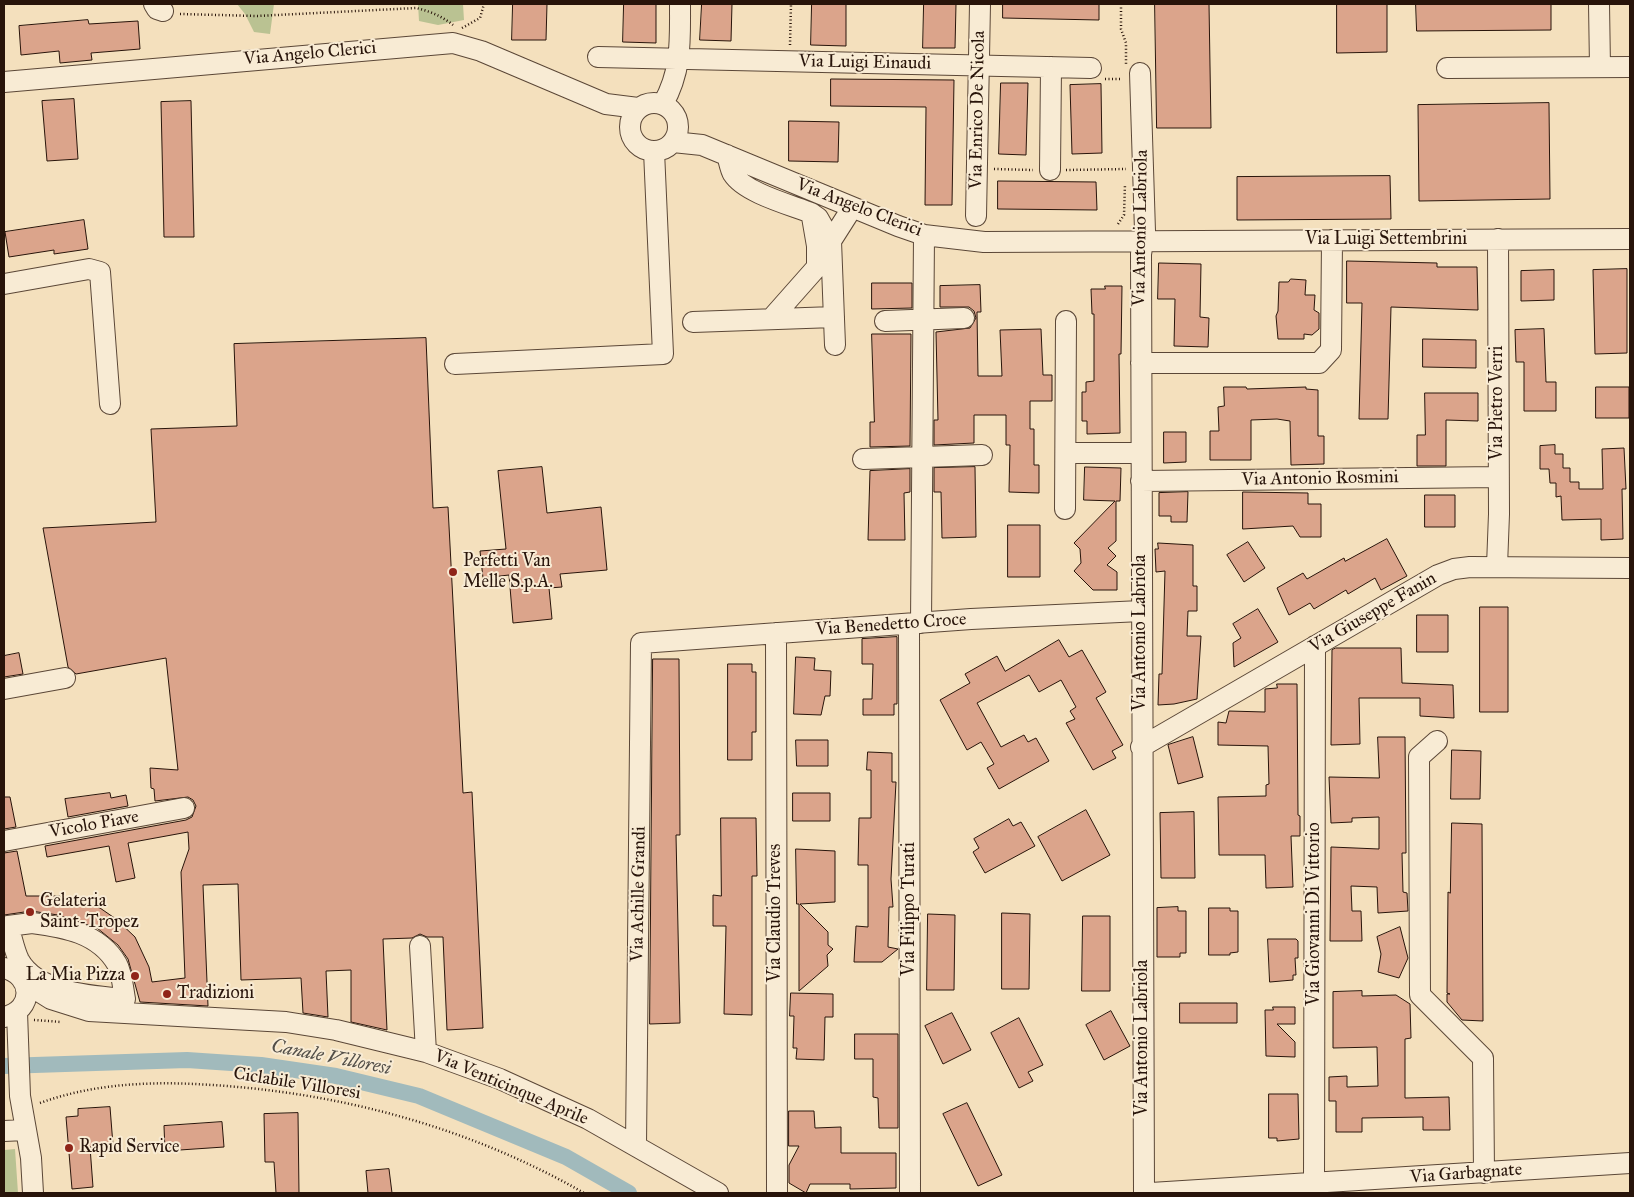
<!DOCTYPE html>
<style>
body{margin:0}
#map{position:relative;width:1634px;height:1197px;overflow:hidden;background:#f4e0bd;font-family:"IM FELL Great Primer",serif}
canvas{display:block}
.frame{position:absolute;inset:0;border:5px solid #28140a;pointer-events:none}
</style>
<div id="map">
<canvas width="1634" height="1197"></canvas>
<div class="frame"></div>
</div>
<script>
const g = document.querySelector('canvas').getContext('2d');
g.lineJoin = 'round';
function paint(path, color) { g.fillStyle = color; g.fill(path, 'evenodd'); }
function trace(path, color, width, dash) { g.strokeStyle = color; g.lineWidth = width; g.lineCap = dash ? 'butt' : 'round'; g.setLineDash(dash || []); g.stroke(path); }
function write(font, color, halo, rows, align = 'center') {
  g.font = font + ' "IM FELL Great Primer",serif'; g.lineWidth = 4; g.setLineDash([]); g.textBaseline = 'middle'; g.strokeStyle = halo; g.fillStyle = color; for (const [text, x, y, turn = 0] of rows) {
    g.save(); g.translate(x, y); g.rotate((+turn || 0) * Math.PI / 180); g.textAlign = isNaN(turn) ? turn : align; if (halo) g.strokeText(text, 0, 0); g.fillText(text, 0, 0); g.restore();
  }
}
const green = new Path2D(`
 M 237,4 L 274,4 L 270,34 L 254,32 L 245,14 Z
 M 418,4 L 463,4 L 464,20 L 438,25 L 419,21 Z
 M 15,1149 L 18,1193 L 4,1193 L 4,1150 Z`);
const canal = new Path2D(`
 M 4,1066 L 187,1060 L 261,1065 L 336,1076 L 419,1096 L 566,1157 L 629,1193`);
const building = new Path2D(`
 M 513,4 L 547,4 L 546,40 L 512,40 Z
 M 624,4 L 656,4 L 656,43 L 623,42 Z
 M 702,4 L 732,4 L 731,41 L 700,40 Z
 M 812,4 L 846,4 L 846,46 L 811,45 Z
 M 924,4 L 956,4 L 955,48 L 923,48 Z
 M 1003,4 L 1099,4 L 1099,20 L 1003,18 Z
 M 1155,4 L 1209,4 L 1211,128 L 1157,128 Z
 M 1337,4 L 1387,4 L 1387,52 L 1337,53 Z
 M 1416,4 L 1551,4 L 1551,30 L 1417,31 Z
 M 88,20 L 89,24 L 138,21 L 140,49 L 91,53 L 92,60 L 60,63 L 59,51 L 21,55 L 19,26 Z
 M 831,79 L 954,80 L 952,205 L 925,205 L 926,107 L 831,106 Z
 M 1001,83 L 1028,83 L 1026,155 L 999,154 Z
 M 1101,84 L 1102,153 L 1072,154 L 1070,85 Z
 M 74,99 L 78,159 L 47,161 L 42,101 Z
 M 191,101 L 194,237 L 164,237 L 161,102 Z
 M 1549,103 L 1550,199 L 1419,201 L 1418,105 Z
 M 789,121 L 839,122 L 838,162 L 789,161 Z
 M 1390,176 L 1391,219 L 1237,220 L 1237,177 Z
 M 998,181 L 1096,182 L 1097,210 L 998,209 Z
 M 84,220 L 88,249 L 54,254 L 54,250 L 9,257 L 5,232 Z
 M 1347,261 L 1437,263 L 1437,267 L 1477,267 L 1478,310 L 1391,307 L 1388,419 L 1359,419 L 1362,303 L 1347,303 Z
 M 1159,263 L 1201,264 L 1200,317 L 1209,318 L 1208,347 L 1174,346 L 1175,299 L 1158,299 Z
 M 1627,269 L 1627,353 L 1595,354 L 1593,270 Z
 M 1554,270 L 1554,300 L 1521,301 L 1521,271 Z
 M 1291,279 L 1306,280 L 1305,295 L 1315,295 L 1314,310 L 1319,313 L 1319,329 L 1312,335 L 1304,334 L 1304,339 L 1278,339 L 1276,316 L 1278,311 L 1279,282 L 1288,282 Z
 M 872,283 L 912,283 L 912,308 L 872,309 Z
 M 980,285 L 981,312 L 977,312 L 978,376 L 1002,376 L 1000,330 L 1041,329 L 1043,375 L 1052,375 L 1052,401 L 1030,401 L 1030,429 L 1034,429 L 1034,465 L 1039,465 L 1039,493 L 1009,492 L 1010,445 L 1006,445 L 1006,415 L 974,415 L 974,443 L 934,445 L 934,420 L 938,420 L 936,332 L 970,328 L 976,318 L 974,311 L 969,307 L 940,307 L 940,286 Z
 M 1105,286 L 1122,286 L 1121,354 L 1119,354 L 1120,433 L 1087,434 L 1087,421 L 1082,421 L 1082,392 L 1086,392 L 1086,382 L 1094,381 L 1094,314 L 1092,314 L 1091,289 L 1105,289 Z
 M 1544,329 L 1546,382 L 1556,382 L 1556,411 L 1524,411 L 1524,362 L 1516,362 L 1515,330 Z
 M 872,334 L 911,334 L 910,446 L 870,447 L 870,422 L 874,422 Z
 M 426,338 L 433,508 L 448,507 L 463,793 L 472,792 L 483,1028 L 447,1030 L 443,937 L 427,937 L 420,934 L 412,938 L 383,939 L 387,1030 L 351,1022 L 351,970 L 326,971 L 328,1017 L 303,1013 L 301,978 L 241,980 L 238,884 L 203,885 L 208,1006 L 140,1002 L 128,959 L 118,945 L 97,928 L 58,915 L 31,911 L 4,915 L 4,853 L 17,851 L 26,896 L 59,896 L 100,908 L 116,919 L 135,937 L 149,967 L 152,982 L 185,978 L 181,872 L 189,849 L 188,832 L 128,843 L 135,878 L 116,882 L 109,846 L 47,857 L 45,846 L 186,820 L 192,817 L 196,806 L 193,800 L 188,797 L 155,801 L 154,789 L 151,788 L 150,768 L 178,770 L 166,658 L 76,674 L 68,667 L 43,528 L 156,522 L 151,429 L 237,426 L 234,344 Z
 M 1423,339 L 1476,340 L 1476,368 L 1423,367 Z
 M 1224,387 L 1246,387 L 1247,389 L 1306,387 L 1306,389 L 1318,390 L 1318,436 L 1324,436 L 1324,464 L 1291,465 L 1290,421 L 1277,419 L 1251,420 L 1251,460 L 1210,460 L 1210,431 L 1219,431 L 1218,407 L 1224,406 Z
 M 1596,387 L 1629,387 L 1629,418 L 1596,418 Z
 M 1425,393 L 1478,393 L 1478,421 L 1446,420 L 1446,466 L 1417,466 L 1417,435 L 1425,435 Z
 M 1164,432 L 1186,432 L 1186,462 L 1164,463 Z
 M 1555,445 L 1555,454 L 1563,454 L 1563,468 L 1570,468 L 1570,482 L 1579,482 L 1579,489 L 1603,489 L 1602,449 L 1624,448 L 1626,489 L 1622,489 L 1623,539 L 1601,540 L 1601,519 L 1562,520 L 1561,496 L 1556,497 L 1556,483 L 1550,483 L 1549,469 L 1540,469 L 1540,446 Z
 M 542,467 L 547,513 L 601,507 L 607,570 L 560,574 L 562,587 L 549,588 L 552,619 L 513,623 L 509,575 L 483,578 L 480,551 L 506,549 L 498,471 Z
 M 975,467 L 976,537 L 942,538 L 941,492 L 934,492 L 934,468 Z
 M 1085,467 L 1121,468 L 1120,501 L 1116,501 L 1116,541 L 1108,548 L 1116,556 L 1107,565 L 1117,572 L 1117,590 L 1093,590 L 1074,571 L 1081,563 L 1080,549 L 1074,543 L 1115,501 L 1084,500 Z
 M 910,469 L 910,492 L 904,493 L 905,540 L 868,540 L 870,471 Z
 M 1188,492 L 1187,522 L 1171,522 L 1171,516 L 1159,516 L 1159,493 Z
 M 1243,492 L 1308,493 L 1308,504 L 1321,504 L 1321,537 L 1300,537 L 1293,526 L 1243,529 Z
 M 1425,495 L 1455,495 L 1455,527 L 1425,527 Z
 M 1008,525 L 1040,525 L 1040,577 L 1008,577 Z
 M 1387,539 L 1407,576 L 1381,590 L 1375,578 L 1348,594 L 1346,590 L 1314,609 L 1310,603 L 1289,615 L 1277,588 L 1303,573 L 1307,579 L 1344,558 L 1345,561 Z
 M 1248,542 L 1265,568 L 1244,582 L 1227,555 Z
 M 1158,543 L 1193,545 L 1193,586 L 1197,586 L 1197,611 L 1188,611 L 1187,636 L 1201,636 L 1197,699 L 1174,704 L 1158,705 L 1159,674 L 1162,674 L 1165,571 L 1156,572 L 1155,549 L 1158,549 Z
 M 1480,607 L 1508,607 L 1508,712 L 1480,712 Z
 M 1258,609 L 1278,642 L 1234,667 L 1233,643 L 1241,638 L 1233,624 Z
 M 1417,615 L 1448,615 L 1448,652 L 1417,652 Z
 M 897,637 L 897,704 L 894,704 L 894,715 L 863,715 L 863,699 L 872,699 L 873,664 L 862,664 L 862,639 Z
 M 1059,640 L 1069,657 L 1082,650 L 1106,692 L 1096,698 L 1123,745 L 1112,751 L 1116,758 L 1093,770 L 1066,723 L 1075,719 L 1070,711 L 1076,707 L 1061,680 L 1039,692 L 1029,675 L 977,703 L 1001,747 L 1024,735 L 1028,742 L 1036,738 L 1049,761 L 999,789 L 987,768 L 994,764 L 981,742 L 967,750 L 940,700 L 970,683 L 965,674 L 997,656 L 1005,671 Z
 M 1336,648 L 1401,648 L 1402,683 L 1453,685 L 1454,718 L 1420,716 L 1420,698 L 1359,698 L 1360,744 L 1331,745 L 1332,650 Z
 M 19,653 L 23,674 L 4,677 L 4,656 Z
 M 796,657 L 815,658 L 814,670 L 831,671 L 830,696 L 825,696 L 821,715 L 794,714 Z
 M 653,659 L 679,659 L 680,835 L 676,835 L 680,1023 L 650,1024 Z
 M 728,664 L 752,664 L 752,672 L 756,672 L 756,732 L 752,732 L 752,760 L 728,760 Z
 M 1277,684 L 1297,684 L 1298,815 L 1300,816 L 1300,836 L 1291,836 L 1293,887 L 1266,888 L 1265,855 L 1219,855 L 1218,797 L 1266,796 L 1266,785 L 1269,784 L 1268,746 L 1218,745 L 1218,722 L 1226,723 L 1229,711 L 1265,712 L 1265,689 L 1277,688 Z
 M 1193,737 L 1203,777 L 1178,784 L 1168,745 Z
 M 1378,737 L 1405,737 L 1406,853 L 1402,853 L 1403,892 L 1407,893 L 1408,911 L 1378,913 L 1377,887 L 1351,886 L 1352,911 L 1361,911 L 1362,941 L 1330,941 L 1331,847 L 1379,849 L 1379,817 L 1352,818 L 1352,822 L 1331,823 L 1329,777 L 1379,778 Z
 M 796,740 L 828,740 L 828,766 L 797,766 Z
 M 1452,750 L 1481,751 L 1480,799 L 1451,799 Z
 M 868,752 L 892,753 L 892,782 L 896,782 L 891,879 L 893,907 L 889,907 L 888,947 L 898,949 L 882,962 L 854,962 L 856,926 L 868,927 L 868,865 L 858,865 L 859,818 L 871,818 L 871,770 L 867,770 Z
 M 110,793 L 111,798 L 126,795 L 128,806 L 68,817 L 65,799 Z
 M 793,793 L 830,793 L 830,821 L 793,821 Z
 M 4,797 L 10,797 L 16,827 L 4,829 Z
 M 1086,810 L 1110,855 L 1062,881 L 1038,837 Z
 M 1194,812 L 1195,878 L 1161,878 L 1160,813 Z
 M 721,818 L 756,818 L 757,876 L 752,876 L 752,1015 L 724,1014 L 726,926 L 713,926 L 713,895 L 721,896 Z
 M 1009,819 L 1013,826 L 1021,822 L 1035,846 L 985,873 L 973,852 L 979,848 L 974,839 Z
 M 1452,823 L 1482,824 L 1483,1021 L 1462,1020 L 1447,1002 L 1447,994 L 1450,994 L 1447,993 L 1448,892 L 1450,893 Z
 M 796,849 L 835,851 L 835,902 L 800,904 L 828,932 L 828,945 L 833,949 L 827,955 L 828,966 L 799,991 L 799,904 L 797,904 Z
 M 1178,907 L 1178,911 L 1186,911 L 1186,953 L 1180,953 L 1180,957 L 1157,957 L 1157,908 Z
 M 1209,908 L 1230,908 L 1230,911 L 1238,911 L 1238,952 L 1230,953 L 1230,955 L 1209,955 Z
 M 1002,913 L 1030,914 L 1029,989 L 1002,989 Z
 M 928,914 L 955,915 L 954,990 L 927,990 Z
 M 1083,916 L 1110,916 L 1110,991 L 1082,991 Z
 M 1400,927 L 1408,958 L 1399,978 L 1378,972 L 1381,954 L 1377,937 Z
 M 1268,939 L 1296,939 L 1298,941 L 1298,958 L 1295,958 L 1296,975 L 1293,975 L 1293,980 L 1270,982 Z
 M 1362,991 L 1362,996 L 1396,995 L 1410,1004 L 1411,1038 L 1405,1039 L 1405,1098 L 1449,1097 L 1450,1130 L 1423,1130 L 1423,1117 L 1362,1118 L 1362,1132 L 1336,1132 L 1336,1101 L 1329,1101 L 1329,1077 L 1347,1076 L 1347,1087 L 1378,1086 L 1377,1047 L 1333,1048 L 1333,992 Z
 M 791,993 L 833,994 L 833,1017 L 825,1017 L 824,1060 L 796,1059 L 797,1048 L 793,1048 L 794,1016 L 790,1016 Z
 M 1180,1003 L 1237,1003 L 1237,1023 L 1180,1023 Z
 M 1273,1007 L 1295,1007 L 1295,1024 L 1277,1024 L 1295,1042 L 1295,1057 L 1266,1056 L 1265,1010 L 1273,1010 Z
 M 1111,1011 L 1130,1046 L 1104,1060 L 1086,1025 Z
 M 952,1013 L 971,1050 L 943,1064 L 925,1026 Z
 M 1019,1018 L 1043,1065 L 1028,1072 L 1033,1081 L 1019,1088 L 991,1033 Z
 M 855,1034 L 898,1034 L 898,1128 L 879,1128 L 878,1098 L 873,1097 L 873,1059 L 855,1059 Z
 M 1269,1094 L 1298,1094 L 1299,1139 L 1277,1141 L 1277,1138 L 1269,1138 Z
 M 967,1103 L 1002,1175 L 978,1186 L 943,1114 Z
 M 110,1107 L 113,1145 L 90,1147 L 93,1187 L 72,1189 L 66,1117 L 78,1116 L 78,1109 Z
 M 789,1111 L 814,1111 L 815,1128 L 841,1127 L 841,1153 L 896,1153 L 896,1188 L 850,1189 L 850,1184 L 810,1184 L 806,1193 L 789,1183 L 789,1165 L 799,1146 L 789,1146 Z
 M 298,1113 L 299,1193 L 276,1193 L 274,1162 L 265,1162 L 264,1114 Z
 M 222,1122 L 224,1147 L 165,1151 L 164,1126 Z
 M 389,1169 L 392,1193 L 368,1193 L 366,1171 Z`);
const path = new Path2D(`
 M 1121,4 L 1121,29 L 1126,43 L 1126,64
 M 180,14 L 257,16 L 416,8 C 429,11 442,16 453,25
 M 462,28 L 480,18 L 484,4
 M 790,45 L 791,4
 M 1105,79 L 1122,79
 M 994,169 L 1033,170
 M 1066,170 L 1126,169
 M 1118,224 L 1124,215 L 1125,184
 M 34,1020 L 61,1022
 M 40,1103 C 95,1083 154,1081 212,1085 C 342,1093 471,1128 584,1193`);
const minor = new Path2D(`
 M 154,4 L 157,9 L 163,11
 M 1599,4 L 1600,67
 M 598,57 L 1091,68
 M 1447,68 L 1630,67
 M 1140,73 L 1145,231 L 1141,254 L 1144,1193
 M 4,82 L 453,43 L 481,51 L 606,104 L 638,108
 M630 127a24 24 0 1 1 48 0a24 24 0 1 1-48 0Z
 M 663,104 C 682,70 680,41 680,4
 M 673,142 L 702,145 L 898,226 L 924,235 L 984,242 L 1630,239
 M 727,155 C 729,161 730,169 733,174 C 745,193 791,205 811,213 L 818,218 L 831,241 L 852,208
 M 1050,170 L 1051,67
 M 976,216 L 980,4
 M 831,241 L 835,345
 M 4,284 L 89,269 L 100,272 L 110,404
 M 771,319 L 817,267 L 817,246 L 812,217
 M 885,321 L 964,318
 M 693,322 L 834,317
 M 1141,363 L 1319,363 L 1331,350 L 1332,240
 M 455,364 L 663,354 L 654,151
 M 1066,453 L 1141,453
 M 863,459 L 982,455
 M 1141,481 L 1498,477
 M 1065,509 L 1066,321
 M 1497,566 L 1499,514 L 1498,239
 M 921,623 L 924,235
 M 909,624 L 910,1193
 M 776,633 L 777,1193
 M 4,689 L 65,678
 M 1437,741 L 1419,757 L 1420,995 L 1483,1058 L 1484,1173
 M 1141,747 L 1438,575 L 1454,569 L 1470,567 L 1630,568
 M 4,841 L 184,808
 M 32,923 C 64,927 99,933 117,964 C 122,973 123,988 125,999 C 92,996 37,993 19,960 C 14,950 12,937 8,926 Z
 M 420,946 L 426,1052
 M 4,968 C 33,975 35,1010 4,1017
 M 24,982 L 51,999 L 89,1011 L 286,1022 L 336,1030 L 426,1052 L 500,1079 L 588,1119 L 718,1193
 M 17,1012 L 20,1096 L 31,1158 L 33,1193
 M 4,1131 L 25,1130
 M 636,1145 L 641,643 L 971,619 L 1141,611
 M 1314,1183 L 1315,646
 M 1151,1193 L 1630,1163`);
const markers = [
 [453,572,5,"#8f2418"],
 [30,912,5,"#8f2418"],
 [135,976,5,"#8f2418"],
 [167,994,5,"#8f2418"],
 [69,1148,5,"#8f2418"]
];
const streetNames = [
 ["Via Angelo Clerici",310,54,-5],
 ["Via Luigi Einaudi",865,63,1],
 ["Via Enrico De Nicola",978,110,-89],
 ["Via Angelo Clerici",859,208,21],
 ["Via Antonio Labriola",1141,228,-89],
 ["Via Luigi Settembrini",1386,240],
 ["Via Pietro Verri",1498,403,-90],
 ["Via Antonio Rosmini",1320,479,-1],
 ["Via Giuseppe Fanin",1373,613,-30],
 ["Via Benedetto Croce",891,625,-4],
 ["Via Antonio Labriola",1141,633,-90],
 ["Vicolo Piave",94,825,-10],
 ["Via Achille Grandi",639,894,-89],
 ["Via Filippo Turati",910,909,-90],
 ["Via Claudio Treves",776,913,-90],
 ["Via Giovanni Di Vittorio",1315,914,-90],
 ["Via Antonio Labriola",1143,1038,-90],
 ["Ciclabile Villoresi",297,1084,9],
 ["Via Venticinque Aprile",511,1088,23],
 ["Via Garbagnate",1466,1174,-4]
];
const poiNames = [
 ["Perfetti Van",463,562],
 ["Melle S.p.A.",463,583],
 ["Gelateria",40,902],
 ["Saint-Tropez",40,923],
 ["La Mia Pizza",125,976,"right"],
 ["Tradizioni",177,994],
 ["Rapid Service",79,1148]
];
const waterNames = [
 ["Canale Villoresi",331,1058,11]
];
paint(green, '#bac292');
trace(canal, '#a1babc', 16);
paint(building, '#dba48b');
trace(building, '#28140a', 1);
trace(minor, '#5b4737', 22);
trace(path, '#28140a', 2.5, [1, 2.5]);
trace(minor, '#f8ebd4', 20);
for (const [x, y, r, color] of markers) { const dot = new Path2D(); dot.arc(x, y, r, 0, 2 * Math.PI); g.fillStyle = color; g.fill(dot); trace(dot, '#f8ebd4', 2); }
write('18px', '#28140a', '#f8ebd4', streetNames);
write('18px', '#28140a', '#f8ebd4', poiNames, 'left');
write('italic 19px', '#524e48', '#f8ebd4', waterNames);
</script>
